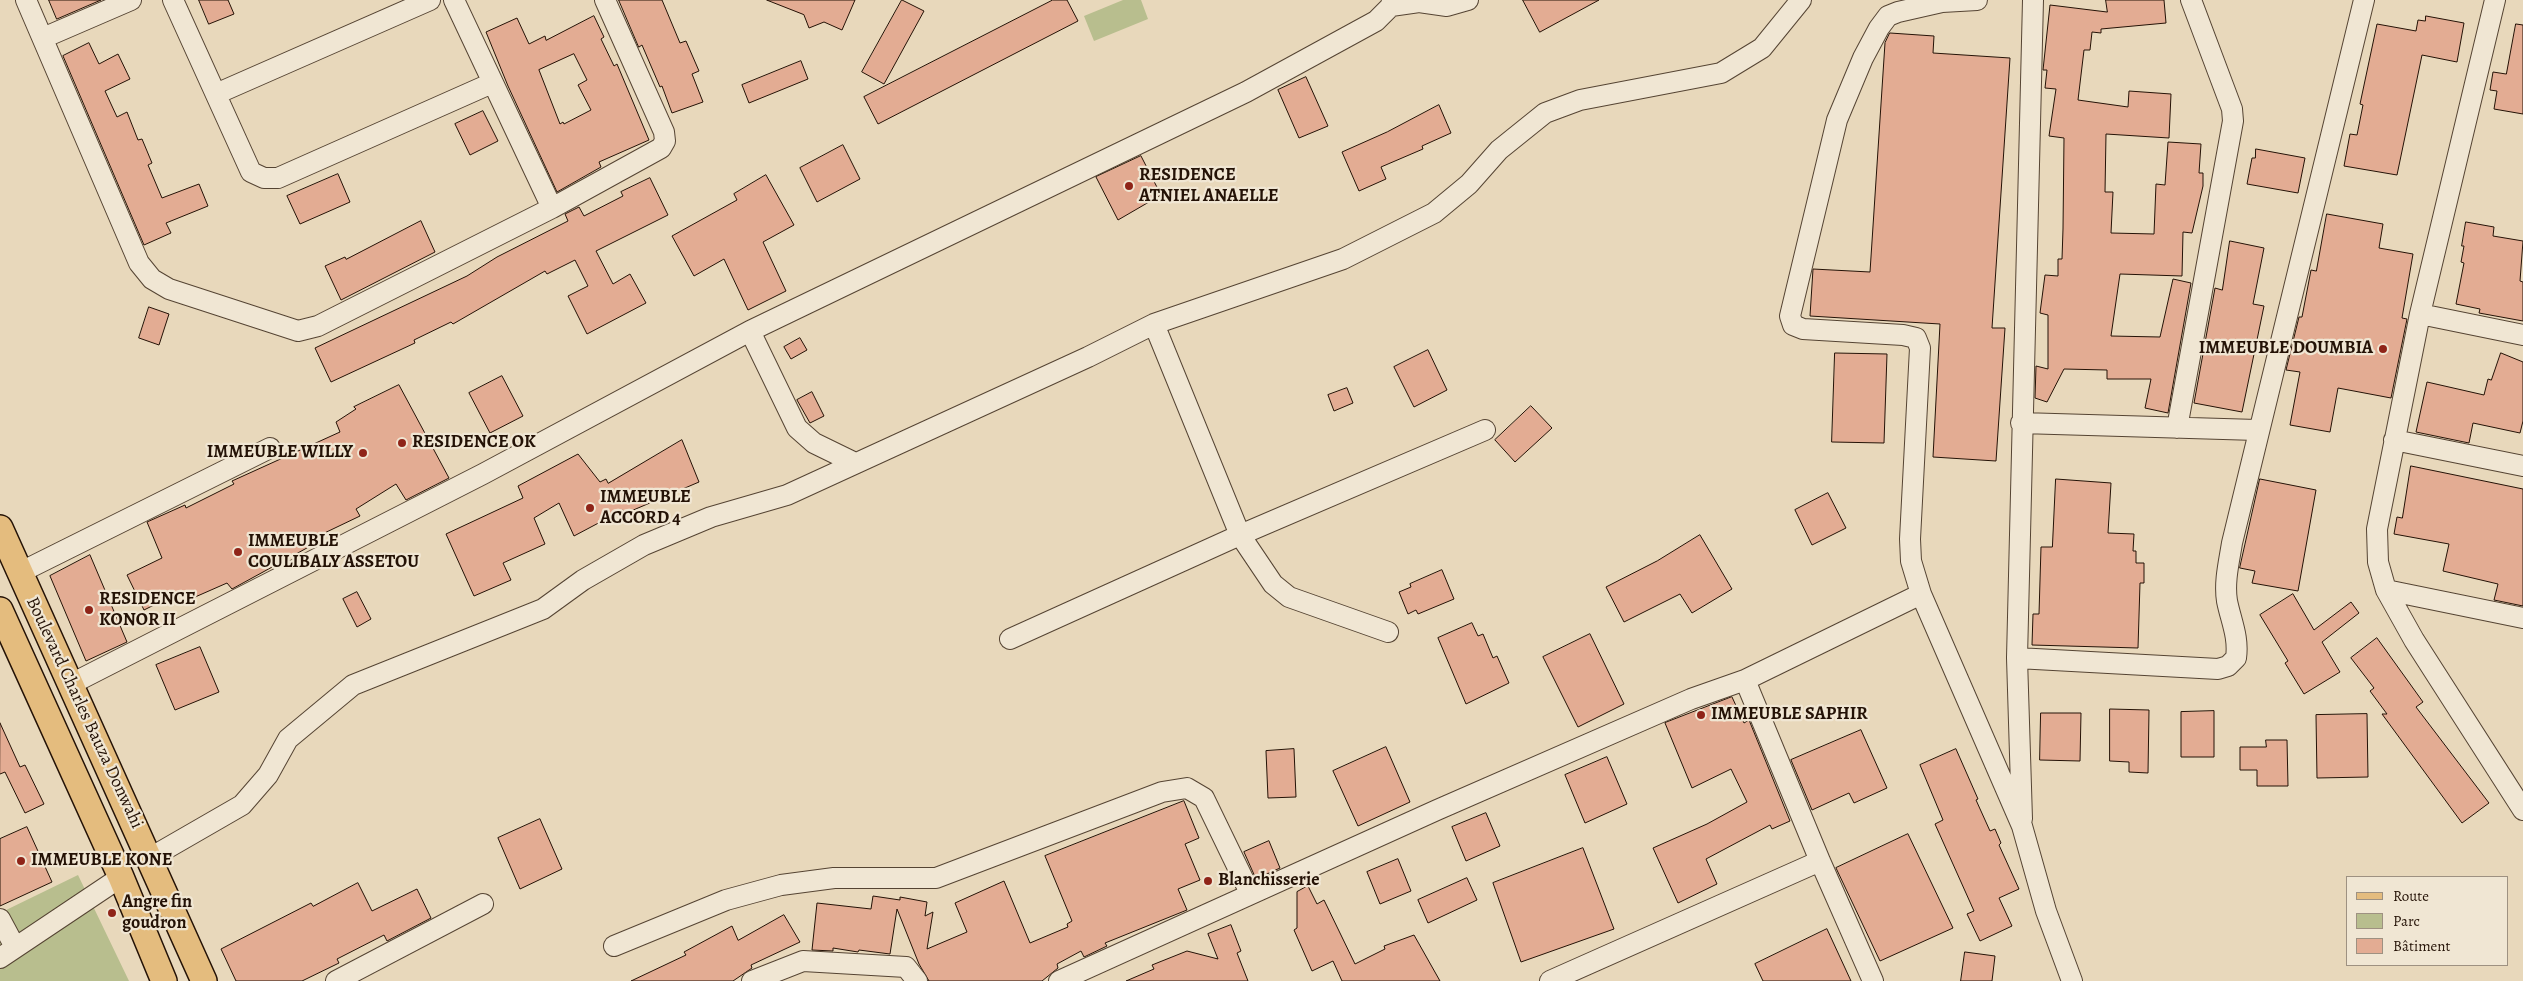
<!DOCTYPE html>
<meta charset="utf-8">
<style>
body{margin:0}
#map{position:relative;width:2523px;height:981px;overflow:hidden;background:#e8d8bb;font-family:Alegreya,serif}
canvas{display:block}
.legend{position:absolute;left:2346px;top:876px;width:162px;height:90px;box-sizing:border-box;background:#f0e6d3;border:1px solid #9e9181;margin:0;padding:6px 9px;list-style:none;font-size:15px;color:#241206}
.legend li{display:flex;align-items:center;gap:10px;height:25px}
.legend b{width:25px;border:1px solid #9e9181}
</style>
<div id="map">
<canvas width="2523" height="981"></canvas>
<ul class="legend">
<li><b style="height:6px;background:#e4bc7e"></b>Route</li>
<li><b style="height:14px;background:#b8be8e"></b>Parc</li>
<li><b style="height:14px;background:#e3ac93"></b>Bâtiment</li>
</ul>
</div>
<script>
const g = document.querySelector('canvas').getContext('2d');
g.lineJoin = 'round';
function paint(path, color) { g.fillStyle = color; g.fill(path, 'evenodd'); }
function trace(path, color, width, dash) { g.strokeStyle = color; g.lineWidth = width; g.lineCap = dash ? 'butt' : 'round'; g.setLineDash(dash || []); g.stroke(path); }
function write(font, color, halo, rows, align = 'center') {
  g.font = font + ' Alegreya,serif'; g.lineWidth = 4.5; g.setLineDash([]); g.textBaseline = 'middle'; g.strokeStyle = halo; g.fillStyle = color; for (const [text, x, y, turn = 0] of rows) {
    g.save(); g.translate(x, y); g.rotate((+turn || 0) * Math.PI / 180); g.textAlign = isNaN(turn) ? turn : align; if (halo) g.strokeText(text, 0, 0); g.fillText(text, 0, 0); g.restore();
  }
}
const green = new Path2D(`
 M 1123,0 L 1141,0 L 1148,19 L 1094,41 L 1084,16 Z
 M 78,875 L 129,981 L 0,981 L 0,909 L 2,912 Z`);
const building = new Path2D(`
 M 49,0 L 101,0 L 57,19 Z
 M 199,0 L 228,0 L 234,14 L 209,24 Z
 M 619,0 L 662,0 L 680,43 L 686,41 L 699,71 L 692,74 L 703,102 L 672,113 L 662,86 L 660,87 L 642,45 L 639,47 Z
 M 767,0 L 855,0 L 842,30 L 824,22 L 809,28 L 804,15 Z
 M 902,0 L 924,11 L 884,84 L 862,72 Z
 M 1053,0 L 1067,0 L 1078,21 L 878,124 L 864,97 Z
 M 1523,0 L 1599,0 L 1540,32 Z
 M 2106,0 L 2164,0 L 2166,23 L 2101,29 L 2101,33 L 2092,32 L 2090,50 L 2084,50 L 2078,100 L 2128,107 L 2129,91 L 2171,94 L 2169,138 L 2106,134 L 2105,192 L 2113,192 L 2111,233 L 2154,234 L 2156,184 L 2165,185 L 2168,142 L 2201,144 L 2199,173 L 2203,173 L 2203,186 L 2192,233 L 2183,232 L 2182,276 L 2120,274 L 2111,336 L 2160,337 L 2173,279 L 2191,283 L 2168,413 L 2145,408 L 2151,379 L 2107,379 L 2107,370 L 2064,369 L 2047,402 L 2035,398 L 2036,366 L 2048,369 L 2048,315 L 2040,313 L 2045,275 L 2058,276 L 2058,259 L 2062,259 L 2063,229 L 2064,138 L 2049,136 L 2056,89 L 2045,88 L 2047,70 L 2043,70 L 2050,5 L 2107,12 Z
 M 594,16 L 604,37 L 601,39 L 614,66 L 617,64 L 649,140 L 599,162 L 601,167 L 557,192 L 508,86 L 486,32 L 517,18 L 529,44 L 545,36 L 546,40 ZM 574,54 L 587,80 L 578,85 L 591,110 L 564,124 L 563,122 L 560,124 L 539,70 Z
 M 2426,16 L 2464,23 L 2457,62 L 2422,55 L 2397,175 L 2344,166 L 2350,134 L 2357,135 L 2363,105 L 2360,104 L 2377,24 L 2416,31 L 2418,20 L 2425,21 Z
 M 2516,24 L 2523,25 L 2523,114 L 2494,109 L 2497,91 L 2490,90 L 2493,72 L 2506,74 Z
 M 1890,33 L 1934,36 L 1933,53 L 2010,58 L 1992,328 L 2005,328 L 1996,461 L 1933,457 L 1940,324 L 1810,316 L 1813,269 L 1870,272 L 1885,43 Z
 M 89,43 L 99,64 L 118,54 L 130,79 L 105,91 L 117,117 L 127,112 L 138,140 L 142,139 L 152,163 L 148,165 L 162,198 L 199,184 L 208,206 L 166,223 L 171,233 L 144,245 L 63,56 Z
 M 801,61 L 808,79 L 749,103 L 742,85 Z
 M 1306,77 L 1328,126 L 1299,138 L 1278,90 Z
 M 1439,105 L 1451,133 L 1422,146 L 1423,149 L 1381,167 L 1386,179 L 1359,191 L 1342,152 L 1387,132 Z
 M 483,111 L 498,141 L 470,155 L 455,124 Z
 M 843,145 L 860,179 L 817,202 L 800,168 Z
 M 2256,149 L 2305,158 L 2298,193 L 2247,184 L 2252,158 L 2255,158 Z
 M 1141,156 L 1161,195 L 1118,220 L 1096,177 Z
 M 338,174 L 350,202 L 300,224 L 287,196 Z
 M 766,175 L 794,225 L 763,242 L 786,291 L 748,310 L 724,259 L 694,276 L 672,236 L 737,200 L 734,194 Z
 M 650,178 L 668,215 L 596,251 L 613,284 L 630,274 L 646,303 L 587,334 L 568,296 L 588,286 L 575,260 L 547,274 L 545,271 L 453,324 L 451,322 L 414,340 L 415,343 L 331,382 L 315,348 L 467,276 L 497,257 L 568,221 L 565,214 L 579,207 L 584,216 L 623,196 L 621,192 Z
 M 2327,214 L 2383,224 L 2379,248 L 2413,254 L 2402,318 L 2407,319 L 2391,398 L 2338,388 L 2330,432 L 2290,425 L 2300,372 L 2286,370 L 2299,317 L 2302,317 L 2311,270 L 2316,271 Z
 M 421,221 L 435,252 L 341,300 L 325,266 L 345,257 L 346,259 Z
 M 2466,222 L 2494,227 L 2493,236 L 2523,241 L 2520,281 L 2523,282 L 2523,321 L 2479,313 L 2480,309 L 2456,304 L 2464,263 L 2461,262 L 2464,246 L 2462,246 Z
 M 2230,241 L 2264,248 L 2253,304 L 2264,306 L 2242,412 L 2194,403 L 2215,288 L 2222,290 Z
 M 149,307 L 169,314 L 159,345 L 139,338 Z
 M 800,338 L 807,350 L 791,359 L 784,347 Z
 M 1428,350 L 1447,390 L 1414,407 L 1394,367 Z
 M 1835,353 L 1887,354 L 1884,443 L 1832,442 Z
 M 2501,353 L 2523,362 L 2523,421 L 2520,433 L 2473,423 L 2469,443 L 2416,432 L 2427,382 L 2484,395 L 2488,379 L 2491,380 Z
 M 502,376 L 523,416 L 490,433 L 469,393 Z
 M 399,385 L 449,478 L 406,500 L 396,484 L 356,509 L 360,516 L 314,538 L 316,543 L 232,589 L 227,583 L 186,601 L 182,591 L 144,610 L 127,575 L 162,558 L 147,522 L 185,505 L 186,508 L 234,484 L 232,481 L 340,432 L 336,422 L 356,409 L 354,407 Z
 M 1347,388 L 1353,403 L 1334,411 L 1328,395 Z
 M 812,392 L 824,416 L 810,423 L 797,400 Z
 M 1531,406 L 1552,428 L 1515,462 L 1495,440 Z
 M 682,440 L 699,482 L 624,514 L 623,510 L 574,536 L 559,503 L 534,518 L 545,544 L 503,563 L 511,580 L 474,596 L 446,534 L 523,498 L 518,486 L 578,454 L 600,482 L 606,479 L 608,483 Z
 M 2411,466 L 2523,489 L 2523,606 L 2494,600 L 2498,584 L 2443,571 L 2449,544 L 2394,534 L 2397,517 L 2402,518 Z
 M 2056,479 L 2111,483 L 2108,533 L 2134,534 L 2133,551 L 2136,551 L 2136,563 L 2144,563 L 2144,583 L 2140,583 L 2138,648 L 2032,645 L 2033,614 L 2039,614 L 2041,547 L 2052,547 Z
 M 2260,479 L 2316,490 L 2298,591 L 2252,583 L 2255,571 L 2240,568 Z
 M 1828,493 L 1846,528 L 1812,545 L 1795,510 Z
 M 1700,535 L 1732,589 L 1692,613 L 1680,594 L 1624,622 L 1606,587 L 1657,561 Z
 M 90,555 L 127,642 L 86,661 L 50,576 Z
 M 1442,570 L 1454,599 L 1418,614 L 1416,610 L 1408,614 L 1399,592 L 1411,587 L 1410,584 Z
 M 357,592 L 371,619 L 357,627 L 343,599 Z
 M 2293,594 L 2314,630 L 2351,602 L 2359,613 L 2322,642 L 2340,672 L 2304,694 L 2285,663 L 2288,661 L 2260,615 Z
 M 1472,623 L 1478,636 L 1483,634 L 1493,658 L 1497,656 L 1509,683 L 1466,704 L 1438,638 Z
 M 1590,634 L 1624,704 L 1578,727 L 1543,657 Z
 M 2377,638 L 2423,702 L 2416,707 L 2489,803 L 2462,823 L 2382,714 L 2387,714 L 2370,691 L 2374,688 L 2351,658 Z
 M 200,647 L 219,692 L 175,710 L 156,665 Z
 M 1732,697 L 1744,723 L 1749,720 L 1790,821 L 1772,829 L 1770,825 L 1706,859 L 1717,884 L 1678,903 L 1653,848 L 1707,824 L 1747,802 L 1731,769 L 1692,788 L 1665,723 Z
 M 2110,709 L 2149,710 L 2148,773 L 2129,772 L 2129,762 L 2110,761 Z
 M 2214,711 L 2214,757 L 2181,757 L 2181,712 Z
 M 2041,713 L 2081,713 L 2080,761 L 2040,760 Z
 M 2367,714 L 2368,777 L 2317,778 L 2316,715 Z
 M 0,723 L 20,767 L 25,765 L 44,804 L 25,813 L 5,772 L 0,774 Z
 M 1861,730 L 1887,788 L 1854,803 L 1849,793 L 1812,810 L 1791,760 Z
 M 2266,740 L 2287,740 L 2288,786 L 2257,786 L 2257,770 L 2240,770 L 2240,747 L 2266,747 Z
 M 1386,747 L 1410,802 L 1358,826 L 1333,771 Z
 M 1294,749 L 1296,797 L 1268,798 L 1266,751 Z
 M 1956,749 L 1978,799 L 1976,800 L 1990,831 L 1995,829 L 2001,843 L 1999,845 L 2019,889 L 1999,898 L 2012,926 L 1980,941 L 1967,914 L 1974,911 L 1935,824 L 1943,820 L 1920,765 Z
 M 1607,757 L 1627,804 L 1585,823 L 1565,775 Z
 M 1184,801 L 1199,838 L 1185,844 L 1200,880 L 1178,889 L 1187,910 L 1105,943 L 1107,946 L 1084,957 L 1081,951 L 1057,964 L 1058,968 L 1042,981 L 929,981 L 919,964 L 897,909 L 890,954 L 859,950 L 858,952 L 833,948 L 833,951 L 812,950 L 817,903 L 871,909 L 873,896 L 900,900 L 900,897 L 927,902 L 925,916 L 933,912 L 927,949 L 967,932 L 955,903 L 1004,881 L 1030,943 L 1068,927 L 1067,924 L 1072,921 L 1045,856 Z
 M 1486,813 L 1500,846 L 1466,861 L 1452,827 Z
 M 540,819 L 562,869 L 520,889 L 498,838 Z
 M 27,827 L 52,882 L 0,906 L 0,839 Z
 M 1908,834 L 1953,928 L 1880,961 L 1836,868 Z
 M 1269,841 L 1280,868 L 1256,879 L 1244,852 Z
 M 1583,848 L 1614,929 L 1521,962 L 1493,883 Z
 M 1398,859 L 1411,891 L 1380,904 L 1367,872 Z
 M 1467,878 L 1477,900 L 1428,923 L 1418,900 Z
 M 358,883 L 372,911 L 417,889 L 431,918 L 387,941 L 384,935 L 337,959 L 339,963 L 302,981 L 236,981 L 221,949 L 311,903 L 313,906 Z
 M 1308,886 L 1317,904 L 1324,900 L 1355,964 L 1385,949 L 1384,946 L 1414,935 L 1440,981 L 1342,981 L 1333,961 L 1312,971 L 1294,930 L 1297,928 L 1297,892 Z
 M 784,915 L 800,942 L 751,965 L 752,968 L 733,981 L 631,981 L 686,955 L 684,952 L 732,926 L 738,940 Z
 M 1231,925 L 1241,951 L 1237,953 L 1248,981 L 1126,981 L 1154,969 L 1152,965 L 1187,951 L 1218,959 L 1208,934 Z
 M 1827,929 L 1851,981 L 1763,981 L 1755,964 Z
 M 1965,952 L 1995,956 L 1992,981 L 1961,981 Z`);
const minor = new Path2D(`
 M 26,0 L 139,263 L 152,279 L 169,289 L 298,331 L 318,326 L 552,208 L 661,148 L 665,141 L 664,132 L 605,0
 M 173,0 L 251,172 L 264,178 L 278,178 L 492,83
 M 454,0 L 552,208
 M 1977,0 L 1942,2 L 1898,12 L 1888,16 L 1879,28 L 1863,58 L 1837,120 L 1790,316 L 1793,325 L 1803,329 L 1903,335 L 1916,338 L 1920,348 L 1910,539 L 1911,561 L 1921,594 L 2022,826 L 2046,911 L 2072,981
 M 2495,0 L 2420,314 L 2377,529 L 2378,562 L 2386,590 L 2414,640 L 2523,810
 M 1391,6 L 1419,2 L 1447,6 L 1468,0
 M 43,38 L 131,0
 M 216,94 L 430,0
 M 2420,314 L 2523,335
 M 1154,324 L 1240,535 L 1273,584 L 1289,597 L 1388,632
 M 750,331 L 797,428 L 814,443 L 855,463
 M 2021,423 L 2257,430
 M 2177,428 L 2233,121 L 2232,109 L 2191,0
 M 2394,440 L 2523,466
 M 19,573 L 270,448
 M 2386,590 L 2523,618
 M 1010,639 L 1240,535 L 1485,430
 M 2017,658 L 2218,669 L 2228,666 L 2236,658 C 2239,637 2231,621 2227,601 C 2224,582 2229,562 2232,543 L 2364,0
 M 1745,680 L 1820,861 L 1873,981
 M 71,684 L 483,474 L 750,331 L 1246,92 L 1376,21 L 1391,6 L 1392,0
 M 2022,819 L 2017,658 L 2033,0
 M 150,858 L 242,805 L 268,775 L 288,739 L 353,685 L 543,609 L 583,580 L 644,545 L 711,517 L 787,495 L 1088,357 L 1154,324 L 1343,259 L 1434,213 L 1469,184 L 1499,150 L 1545,113 L 1580,100 L 1721,73 L 1762,48 L 1801,0
 M 0,919 L 15,947
 M 614,946 L 726,900 L 781,885 L 834,878 L 936,878 L 1162,792 L 1187,788 L 1204,798 L 1250,893
 M 0,958 L 121,877
 M 336,981 L 483,904
 M 752,981 L 803,961 L 906,967 L 917,981
 M 1059,981 L 1437,810 L 1691,699 L 1745,680 L 1921,594
 M 1550,981 L 1820,861`);
const major = new Path2D(`
 M 0,528 L 204,981
 M 0,610 L 121,877 L 164,981`);
const markers = [
 [1129,186,5,"#8f2418"],
 [2383,349,5,"#8f2418"],
 [402,443,5,"#8f2418"],
 [363,453,5,"#8f2418"],
 [590,508,5,"#8f2418"],
 [238,552,5,"#8f2418"],
 [89,610,5,"#8f2418"],
 [1701,715,5,"#8f2418"],
 [21,861,5,"#8f2418"],
 [1208,881,5,"#8f2418"],
 [112,913,5,"#8f2418"]
];
const poiNames = [
 ["RESIDENCE",1139,176],
 ["ATNIEL ANAELLE",1139,197],
 ["IMMEUBLE DOUMBIA",2373,349,"right"],
 ["RESIDENCE OK",412,443],
 ["IMMEUBLE WILLY",353,453,"right"],
 ["IMMEUBLE",600,498],
 ["ACCORD 4",600,519],
 ["IMMEUBLE",248,542],
 ["COULIBALY ASSETOU",248,563],
 ["RESIDENCE",99,600],
 ["KONOR II",99,621],
 ["IMMEUBLE SAPHIR",1711,715],
 ["IMMEUBLE KONE",31,861],
 ["Blanchisserie",1218,881],
 ["Angre fin",122,903],
 ["goudron",122,924]
];
const streetNames = [
 ["Boulevard Charles Bauza Donwahi",84,713,65]
];
paint(green, '#b8be8e');
paint(building, '#e3ac93');
trace(building, '#241206', 1);
trace(minor, '#543', 22);
trace(major, '#241206', 28);
trace(minor, '#f0e6d3', 20);
trace(major, '#e4bc7e', 25);
for (const [x, y, r, color] of markers) { const dot = new Path2D(); dot.arc(x, y, r, 0, 2 * Math.PI); g.fillStyle = color; g.fill(dot); trace(dot, '#f0e6d3', 2); }
write('bold 18px', '#241206', '#f0e6d3', poiNames, 'left');
write('18px', '#241206', '#f0e6d3', streetNames);
</script>
